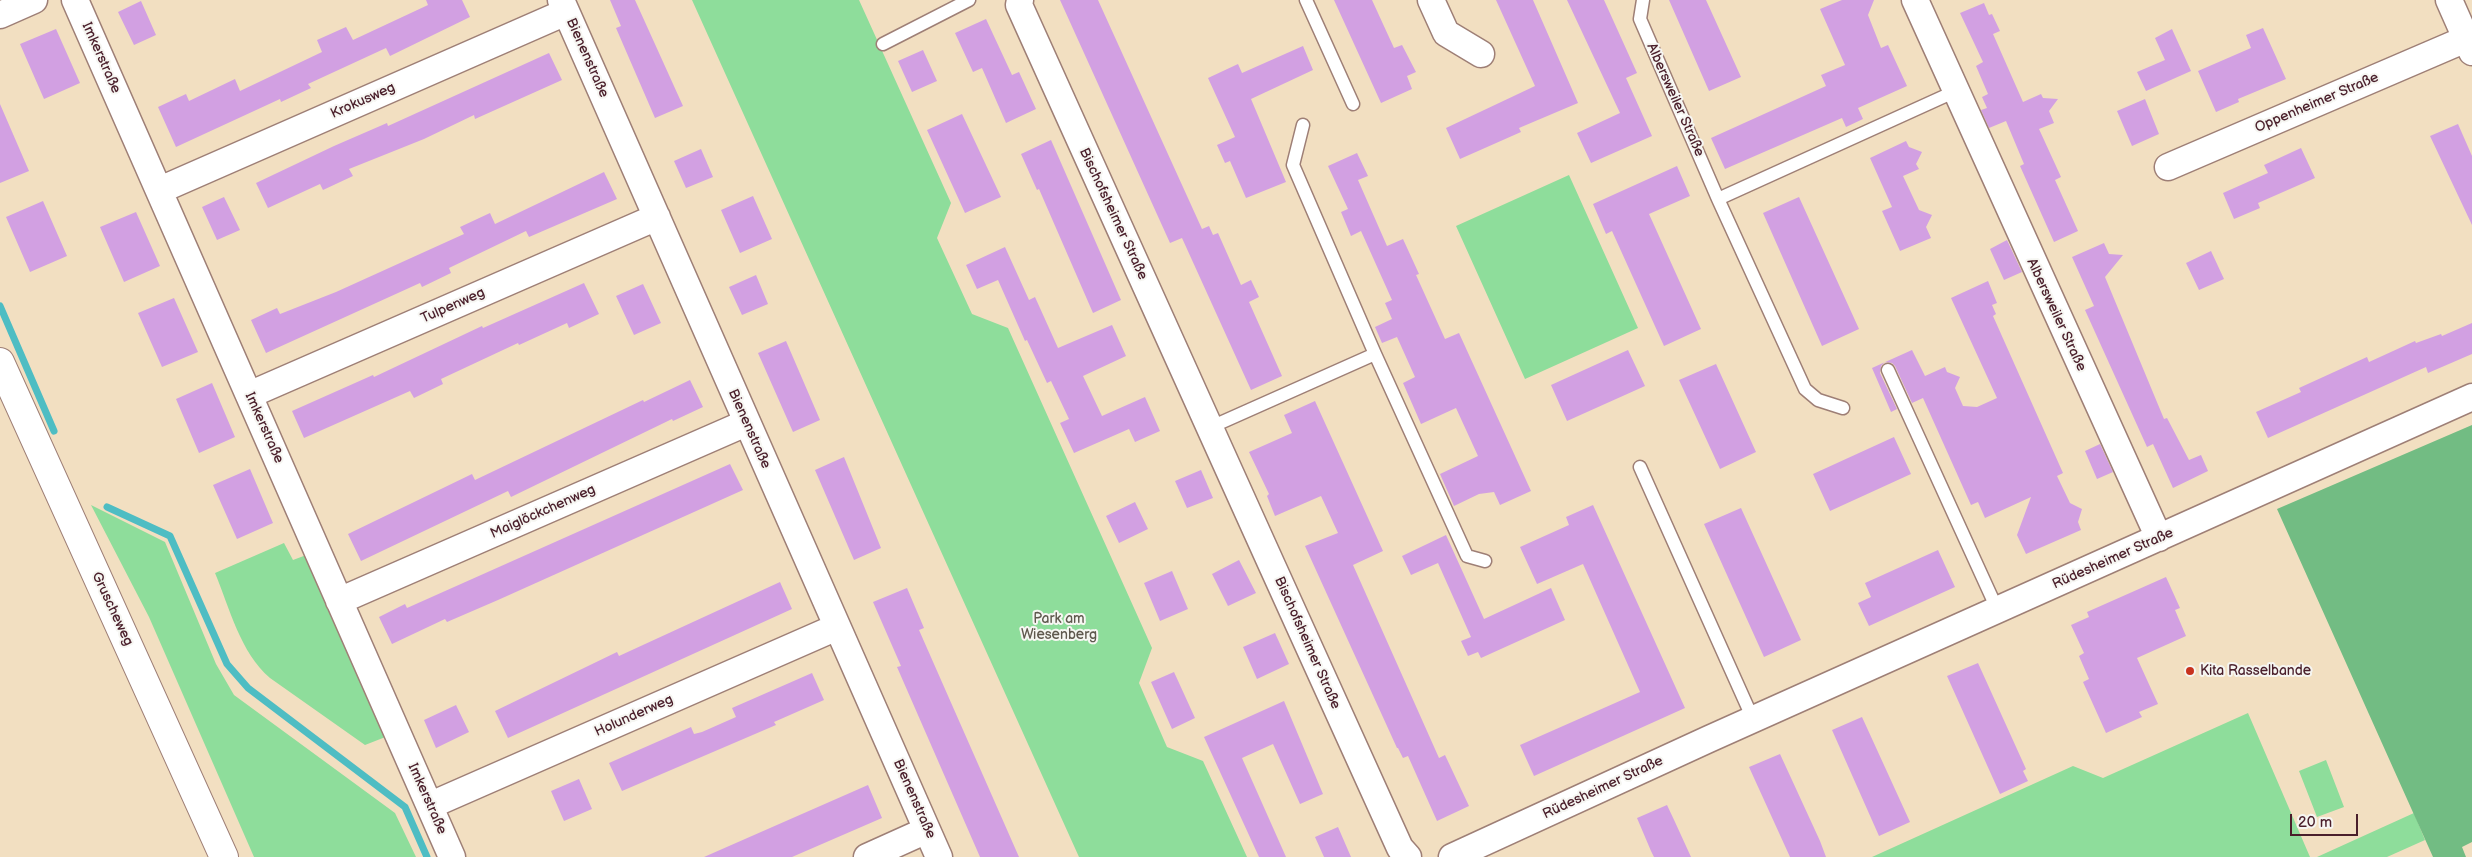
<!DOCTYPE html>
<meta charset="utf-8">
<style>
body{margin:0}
#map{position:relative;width:2472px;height:857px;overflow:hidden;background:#f2dfc1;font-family:"Balsamiq Sans",sans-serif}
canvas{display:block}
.scale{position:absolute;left:2290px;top:814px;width:68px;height:22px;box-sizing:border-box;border:2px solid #4a1f2b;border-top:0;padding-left:6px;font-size:15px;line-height:18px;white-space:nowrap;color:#4a1f2b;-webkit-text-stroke:4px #f6f6f2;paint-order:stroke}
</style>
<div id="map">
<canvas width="2472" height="857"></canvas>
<div class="scale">20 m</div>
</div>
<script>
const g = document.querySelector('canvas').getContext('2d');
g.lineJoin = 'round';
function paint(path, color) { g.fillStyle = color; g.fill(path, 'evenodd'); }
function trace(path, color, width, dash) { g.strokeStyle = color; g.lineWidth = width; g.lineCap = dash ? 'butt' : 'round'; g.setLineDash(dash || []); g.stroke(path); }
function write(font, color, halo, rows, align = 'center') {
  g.font = font + ' "Balsamiq Sans",sans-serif'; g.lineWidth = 4; g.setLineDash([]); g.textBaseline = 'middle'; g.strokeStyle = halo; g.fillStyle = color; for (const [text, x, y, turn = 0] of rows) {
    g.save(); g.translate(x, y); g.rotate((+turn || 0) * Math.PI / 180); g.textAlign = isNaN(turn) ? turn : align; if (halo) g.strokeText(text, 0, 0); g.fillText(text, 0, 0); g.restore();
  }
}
const green = new Path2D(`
 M 692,0 L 859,0 L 951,203 L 937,238 L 972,314 L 1008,328 L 1152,648 L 1139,683 L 1167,747 L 1203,761 L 1247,857 L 1079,857 Z
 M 1569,175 L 1638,328 L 1525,379 L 1456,226 Z
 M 91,505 L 165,542 L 216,664 L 234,695 L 395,813 L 416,857 L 254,857 L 149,617 Z
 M 284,543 L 293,560 L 309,554 L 388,736 L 365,745 L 270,678 C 240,652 230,609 215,573 Z
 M 2248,713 L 2310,857 L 1872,857 L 2073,766 L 2103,778 Z
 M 2326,760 L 2344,807 L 2317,817 L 2299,771 Z
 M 2414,813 L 2425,840 L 2387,857 L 2317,857 Z`);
const forest = new Path2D(`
 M 2472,425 L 2472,842 L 2462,847 L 2466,857 L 2433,857 L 2277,509 Z`);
const stream = new Path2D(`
 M 0,306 L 54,431
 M 107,507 L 170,536 L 227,664 L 248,688 L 405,807 L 427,857`);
const building = new Path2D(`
 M 426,0 L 462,0 L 470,17 L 390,56 L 386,48 L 308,84 L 311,88 L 281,102 L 280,99 L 176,147 L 158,107 L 186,94 L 189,101 L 235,79 L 240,91 L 322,52 L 317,40 L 346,27 L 353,40 L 428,5 Z
 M 610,0 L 635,0 L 683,106 L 655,118 L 616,28 L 621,26 Z
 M 1060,0 L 1098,0 L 1202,229 L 1209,226 L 1213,235 L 1218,233 L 1241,285 L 1251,280 L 1259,297 L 1249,302 L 1282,376 L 1251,390 L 1182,238 L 1170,243 Z
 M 1334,0 L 1372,0 L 1394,48 L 1402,45 L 1416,72 L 1407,76 L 1412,89 L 1381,103 Z
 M 1496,0 L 1533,0 L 1578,103 L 1519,128 L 1521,132 L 1460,159 L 1446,128 L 1535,86 Z
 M 1567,0 L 1604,0 L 1637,73 L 1626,78 L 1652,136 L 1591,163 L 1577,133 L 1620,113 Z
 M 1669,0 L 1706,0 L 1741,77 L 1709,91 Z
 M 1842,0 L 1874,0 L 1868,15 L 1881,48 L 1888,45 L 1907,86 L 1858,108 L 1863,119 L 1846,127 L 1842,118 L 1725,169 L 1711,138 L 1826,86 L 1821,75 L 1845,65 L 1820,9 Z
 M 141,1 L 156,35 L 134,45 L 118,12 Z
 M 1984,3 L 1989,15 L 1992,14 L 2000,31 L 1993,34 L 2023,102 L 2041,94 L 2043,98 L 2058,99 L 2049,111 L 2054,123 L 2039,129 L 2061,177 L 2055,180 L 2078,231 L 2054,242 L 2020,166 L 2024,164 L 2006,121 L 1989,128 L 1981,110 L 1987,108 L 1982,97 L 1988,94 L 1976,66 L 1983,62 L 1960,13 Z
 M 986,19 L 1012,75 L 1019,72 L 1036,109 L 1006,123 L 982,68 L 973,72 L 955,33 Z
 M 2263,28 L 2286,79 L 2238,99 L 2239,102 L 2216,112 L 2198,71 L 2251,48 L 2246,35 Z
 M 56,29 L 80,83 L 44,99 L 20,44 Z
 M 2172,29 L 2191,71 L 2146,91 L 2137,72 L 2165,60 L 2155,38 Z
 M 1303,46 L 1313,70 L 1251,99 L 1286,182 L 1246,198 L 1230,161 L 1225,163 L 1217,145 L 1235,137 L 1208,78 L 1238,64 L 1242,73 Z
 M 923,50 L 937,81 L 912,92 L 898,61 Z
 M 549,53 L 562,80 L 475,119 L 474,115 L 424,139 L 349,169 L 353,176 L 323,190 L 320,184 L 268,208 L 256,183 L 334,146 L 387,123 L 388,126 Z
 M 2145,99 L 2159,134 L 2132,146 L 2117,111 Z
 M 0,104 L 29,171 L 0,183 Z
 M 962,114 L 1001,197 L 965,213 L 927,130 Z
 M 2458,124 L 2472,156 L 2472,225 L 2430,136 Z
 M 1051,140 L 1121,300 L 1093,313 L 1039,189 L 1037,190 L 1021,154 Z
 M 1906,141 L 1909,147 L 1922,152 L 1916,164 L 1919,169 L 1903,176 L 1919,210 L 1932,215 L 1926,227 L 1931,238 L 1900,251 L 1882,211 L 1892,207 L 1870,158 Z
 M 2301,148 L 2315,178 L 2258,203 L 2260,208 L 2234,219 L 2223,193 L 2268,173 L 2264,165 Z
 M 701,149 L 713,177 L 686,188 L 674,161 Z
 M 1357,153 L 1368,176 L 1358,180 L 1387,246 L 1403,239 L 1419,274 L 1416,275 L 1445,339 L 1459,333 L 1531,491 L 1500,505 L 1494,492 L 1479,494 L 1454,506 L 1440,474 L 1478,456 L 1456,408 L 1421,424 L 1403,383 L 1415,377 L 1397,337 L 1382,343 L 1375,327 L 1392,319 L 1385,303 L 1392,300 L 1361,231 L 1351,236 L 1341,212 L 1348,209 L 1328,166 Z
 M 1677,166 L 1690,196 L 1649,214 L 1701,329 L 1664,346 L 1612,231 L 1606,234 L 1593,204 Z
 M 604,172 L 617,199 L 529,237 L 526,231 L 449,268 L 451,273 L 422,287 L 420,283 L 266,353 L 251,320 L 277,308 L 280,314 L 336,292 L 464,234 L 460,227 L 490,213 L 495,224 Z
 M 753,196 L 772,239 L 740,253 L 721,210 Z
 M 224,197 L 240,230 L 217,240 L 202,207 Z
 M 1799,197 L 1859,329 L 1822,346 L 1763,213 Z
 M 43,201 L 67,256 L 30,272 L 6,217 Z
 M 136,212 L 160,266 L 124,282 L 100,227 Z
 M 2007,240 L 2022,272 L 2004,280 L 1990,249 Z
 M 2104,243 L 2109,254 L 2123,255 L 2105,277 L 2164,419 L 2167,418 L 2189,460 L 2201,455 L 2208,471 L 2173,488 L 2153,444 L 2147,447 L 2085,310 L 2094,306 L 2072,257 Z
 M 1005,247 L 1029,300 L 1035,297 L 1058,348 L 1112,325 L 1126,356 L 1083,376 L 1102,416 L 1145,397 L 1160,431 L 1135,442 L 1129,429 L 1074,453 L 1060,423 L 1069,419 L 1051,381 L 1047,383 L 1027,340 L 1025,341 L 998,280 L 977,289 L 966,265 Z
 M 2211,251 L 2224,279 L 2199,290 L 2186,263 Z
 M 756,275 L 768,304 L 742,315 L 729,287 Z
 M 1988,281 L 1997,303 L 1992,305 L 1996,314 L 1993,316 L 2063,473 L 2057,476 L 2070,503 L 2082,509 L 2078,522 L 2081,530 L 2026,554 L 2017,535 L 2031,497 L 1985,518 L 1978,502 L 1971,505 L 1923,398 L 1912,403 L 1895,366 L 1892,363 L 1885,362 L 1881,366 L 1880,373 L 1897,409 L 1891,412 L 1872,368 L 1912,350 L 1925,376 L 1945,367 L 1947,372 L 1960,377 L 1955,388 L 1963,406 L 1977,407 L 1997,398 L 1951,298 Z
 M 584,283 L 599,314 L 569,328 L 567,323 L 519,345 L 518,343 L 441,379 L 443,384 L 414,398 L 410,391 L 304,438 L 292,411 L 373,375 L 374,377 L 482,326 L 483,328 Z
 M 643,284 L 661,323 L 634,335 L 616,296 Z
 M 174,298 L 198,352 L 162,367 L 138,313 Z
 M 2472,323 L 2472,354 L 2428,373 L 2426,367 L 2268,438 L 2256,412 L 2301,392 L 2299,388 L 2367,357 L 2369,362 L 2415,341 L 2416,343 L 2441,334 L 2442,336 Z
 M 786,341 L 820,420 L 793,432 L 758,353 Z
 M 1628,350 L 1645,386 L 1567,421 L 1551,385 Z
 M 1716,364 L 1756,452 L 1720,469 L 1679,380 Z
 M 690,380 L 703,407 L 673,421 L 672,419 L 511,497 L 508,491 L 361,561 L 348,534 L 472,474 L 475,480 L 643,400 L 644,402 Z
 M 212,383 L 235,437 L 199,453 L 176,399 Z
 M 1315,401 L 1383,551 L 1353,565 L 1439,758 L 1445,755 L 1469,806 L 1437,821 L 1408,756 L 1403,758 L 1398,748 L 1397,748 L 1305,546 L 1338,533 L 1321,496 L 1275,516 L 1267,496 L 1269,494 L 1249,452 L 1292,433 L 1284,415 Z
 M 1894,437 L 1911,474 L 1830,511 L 1813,474 Z
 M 2100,444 L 2113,472 L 2097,479 L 2085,451 Z
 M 844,457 L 881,548 L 854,560 L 815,470 Z
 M 730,464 L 743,490 L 498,600 L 447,622 L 445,619 L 392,644 L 379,617 L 405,604 L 407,608 Z
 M 250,469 L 273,523 L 237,539 L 213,485 Z
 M 1201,470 L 1213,498 L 1187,508 L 1175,481 Z
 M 1135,502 L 1148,529 L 1119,543 L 1106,516 Z
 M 1593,505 L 1685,708 L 1534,776 L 1520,745 L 1640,692 L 1583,564 L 1537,584 L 1520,547 L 1569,525 L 1566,517 Z
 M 1741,508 L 1801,640 L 1764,657 L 1704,524 Z
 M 1446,535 L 1484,619 L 1551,588 L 1565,620 L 1481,658 L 1478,652 L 1468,656 L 1461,641 L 1471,637 L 1438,563 L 1411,575 L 1402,556 Z
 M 1938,550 L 1955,587 L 1869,626 L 1858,603 L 1871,597 L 1865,583 Z
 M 1239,560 L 1256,593 L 1228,606 L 1212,574 Z
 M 1172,571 L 1188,609 L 1160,621 L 1144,583 Z
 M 2166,577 L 2180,608 L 2175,610 L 2186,636 L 2137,658 L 2158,704 L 2139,712 L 2142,717 L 2106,733 L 2083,682 L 2089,679 L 2079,656 L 2084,653 L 2071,625 L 2089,617 L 2087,612 Z
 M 780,582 L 792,609 L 508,738 L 495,711 L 617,652 L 619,656 Z
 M 907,588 L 924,628 L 919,630 L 1019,857 L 980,857 L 897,667 L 901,666 L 873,602 Z
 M 1275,633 L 1289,664 L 1257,679 L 1243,647 Z
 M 1978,663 L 2026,769 L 2023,771 L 2028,781 L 2000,794 L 1947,676 Z
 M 1174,672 L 1195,718 L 1172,729 L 1151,682 Z
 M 812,673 L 824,700 L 774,722 L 776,725 L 622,791 L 609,763 L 691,727 L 694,734 L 702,732 L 736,717 L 732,708 Z
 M 1284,701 L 1323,794 L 1300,804 L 1273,744 L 1242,758 L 1286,857 L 1259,857 L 1204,737 Z
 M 456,705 L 469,732 L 436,748 L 424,720 Z
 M 1862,717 L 1910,822 L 1879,836 L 1832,730 Z
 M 1780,754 L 1820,841 L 1826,857 L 1790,857 L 1749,767 Z
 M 579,779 L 592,809 L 564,821 L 551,791 Z
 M 868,785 L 882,818 L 792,857 L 704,857 Z
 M 1667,805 L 1675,822 L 1691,857 L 1654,857 L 1651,851 L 1637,818 Z
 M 1338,827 L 1351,857 L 1324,857 L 1315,837 Z`);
const service = new Path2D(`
 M 1306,0 L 1353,104
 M 1643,0 L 1640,19 L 1718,199 L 1805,389 L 1818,400 L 1843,408
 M 883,44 L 969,0
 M 1303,125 L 1293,165 L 1375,354 L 1467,556 L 1485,561
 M 1718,199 L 1956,91
 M 1888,370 L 1998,611
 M 1211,427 L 1375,354
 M 1640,467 L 1753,719`);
const minor = new Path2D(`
 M 75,0 L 452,857
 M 561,0 L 939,857
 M 1020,0 L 1019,5 C 1145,287 1273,567 1400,848 L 1408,857
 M 1431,0 L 1446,33 L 1481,54
 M 1915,0 L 2159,538
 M 2449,0 L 2472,52
 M 0,15 L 34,0
 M 2168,167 L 2466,39
 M 160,190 L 566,12
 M 249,395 L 657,217
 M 339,601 L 746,423
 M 431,805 L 837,627
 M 867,857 L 927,830
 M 1452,857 L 1709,739 L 2472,397`);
const tertiary = new Path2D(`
 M 0,362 L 224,857`);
const markers = [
 [2190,671,5,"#c8321e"]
];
const streetNames = [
 ["Imkerstraße",101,58,66],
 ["Bienenstraße",587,58,66],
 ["Albersweiler Straße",1675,100,66],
 ["Krokusweg",363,101,-24],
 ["Oppenheimer Straße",2317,103,-23],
 ["Bischofsheimer Straße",1113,214,65],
 ["Tulpenweg",453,306,-24],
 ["Albersweiler Straße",2056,315,65],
 ["Imkerstraße",264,428,66],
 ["Bienenstraße",749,429,66],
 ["Maiglöckchenweg",543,512,-24],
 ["Rüdesheimer Straße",2113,559,-24],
 ["Gruscheweg",112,609,65],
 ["Bischofsheimer Straße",1307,643,66],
 ["Holunderweg",634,716,-24],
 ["Rüdesheimer Straße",1603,788,-25],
 ["Imkerstraße",427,799,66],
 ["Bienenstraße",914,799,66]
];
const parkNames = [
 ["Park am",1059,619],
 ["Wiesenberg",1059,635]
];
const poiNames = [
 ["Kita Rasselbande",2200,671]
];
paint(green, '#8edd9b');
paint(forest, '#72bc83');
trace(stream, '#4ebdc3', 7);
paint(building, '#d2a0e2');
trace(service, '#9e7f76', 15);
trace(minor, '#9e7f76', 29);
trace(tertiary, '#9e7f76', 30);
trace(service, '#fff', 12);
trace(minor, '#fff', 26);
trace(tertiary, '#fff', 28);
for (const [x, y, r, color] of markers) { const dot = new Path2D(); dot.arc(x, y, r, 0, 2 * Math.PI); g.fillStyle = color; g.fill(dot); trace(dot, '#f6f6f2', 2); }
write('14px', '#4a1f2b', '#f6f6f2', streetNames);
write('14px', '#5e584d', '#f6f6f2', parkNames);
write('14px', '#4a1f2b', '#f6f6f2', poiNames, 'left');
</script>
